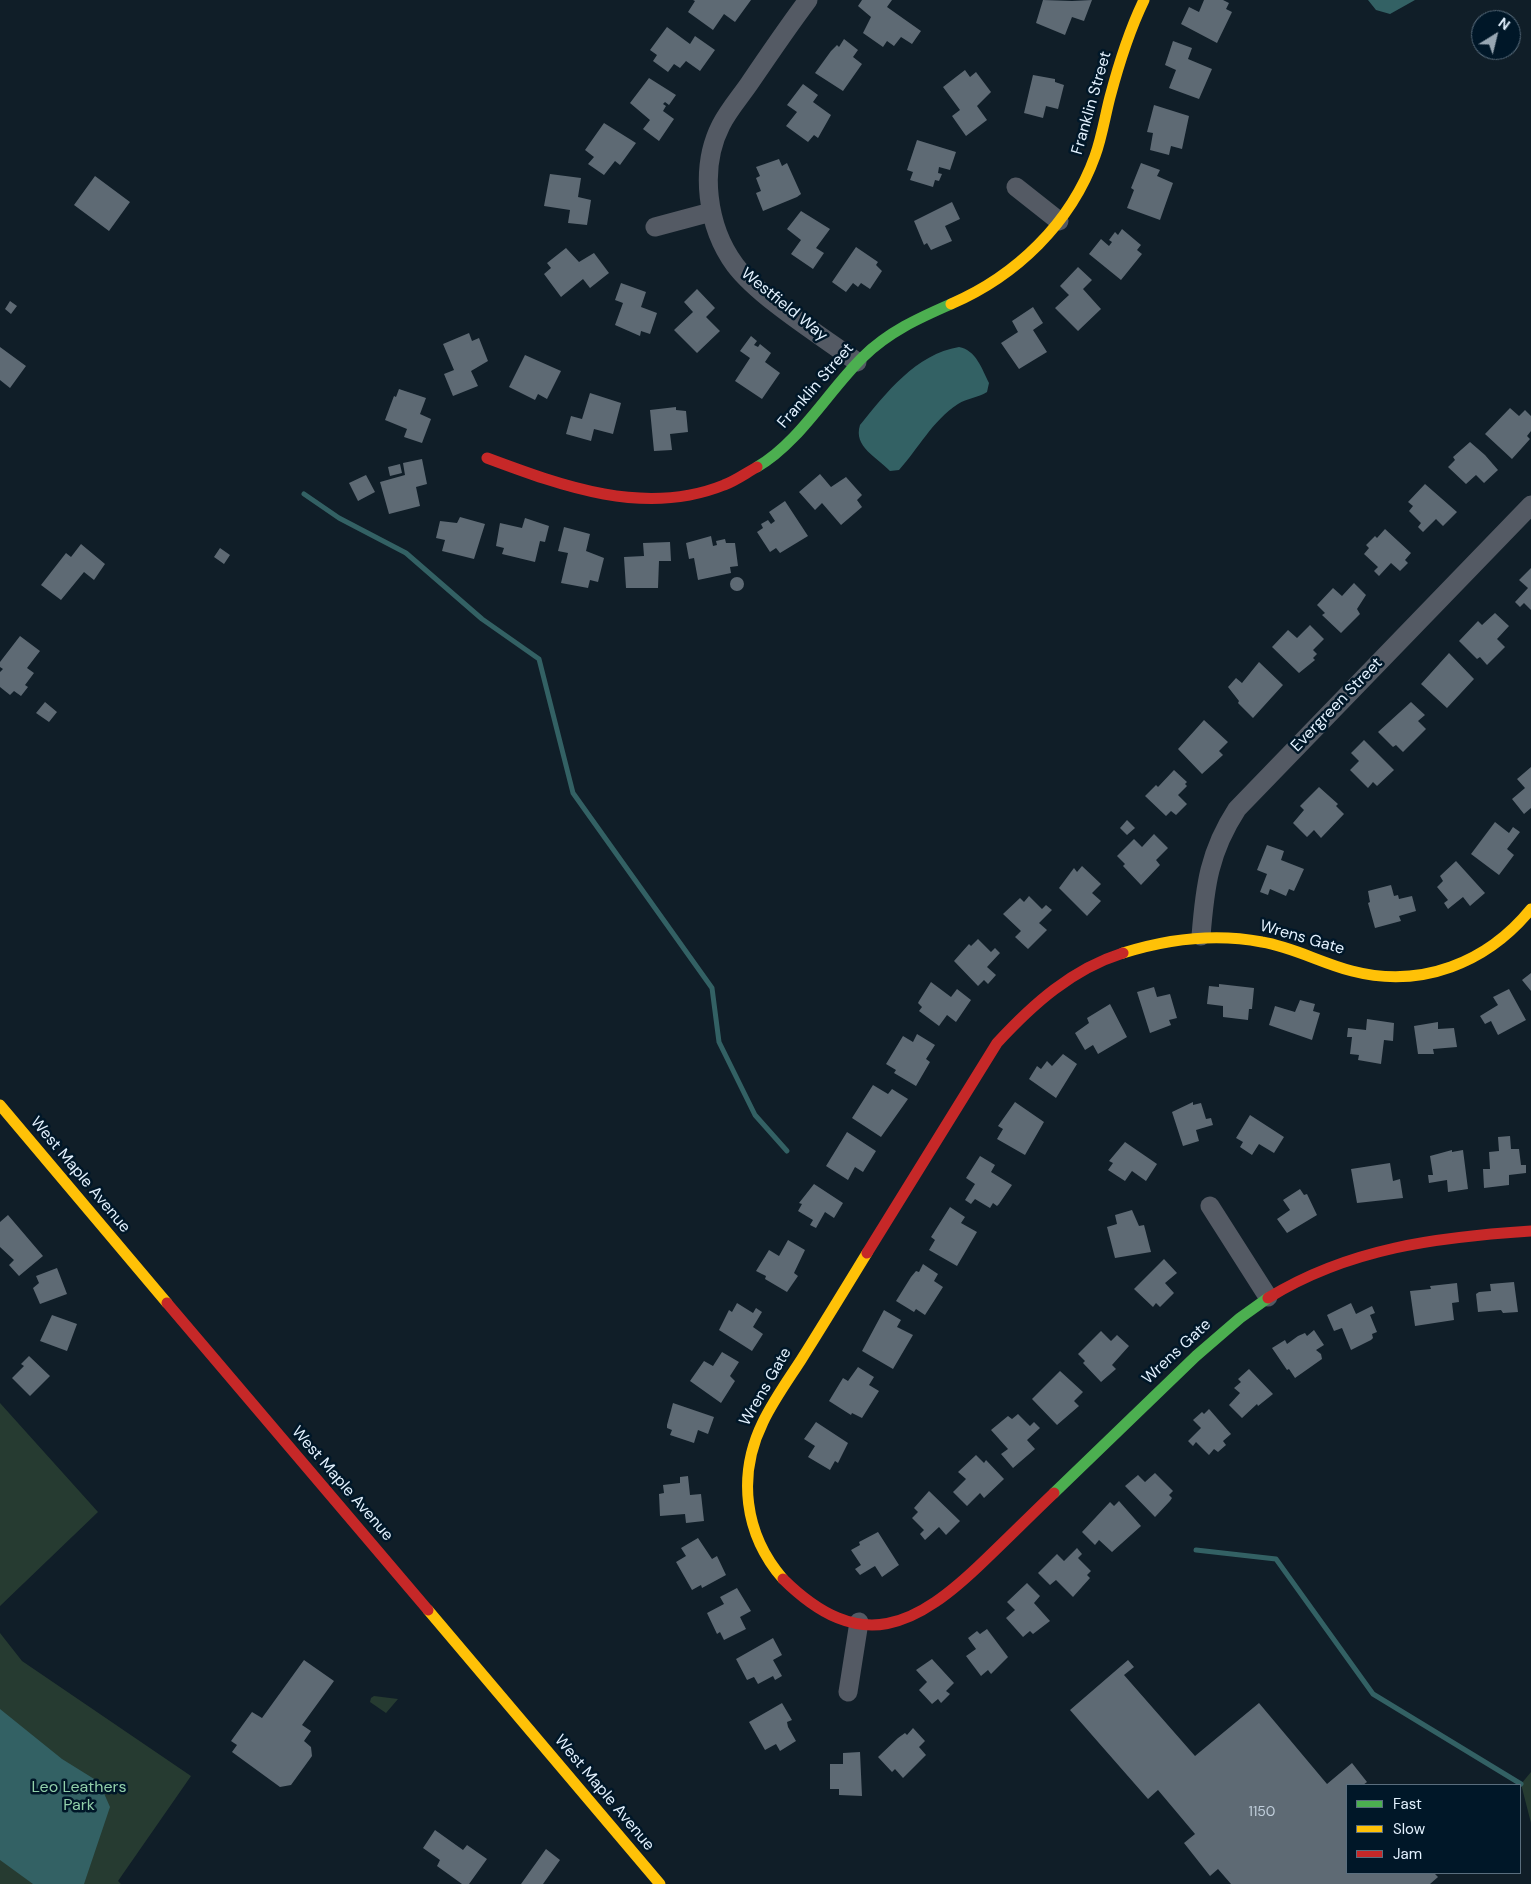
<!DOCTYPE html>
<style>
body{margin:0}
#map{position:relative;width:1531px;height:1884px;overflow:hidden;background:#101e28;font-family:"DM Sans",sans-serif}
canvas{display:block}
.legend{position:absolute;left:1346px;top:1784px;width:175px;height:90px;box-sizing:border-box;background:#001728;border:1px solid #5a6e7e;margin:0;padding:6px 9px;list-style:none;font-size:15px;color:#e2f1fe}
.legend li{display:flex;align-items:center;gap:10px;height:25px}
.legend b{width:25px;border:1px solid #5a6e7e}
.north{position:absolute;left:1471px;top:10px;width:50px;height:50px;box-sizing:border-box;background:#001728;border:1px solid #5a6e7e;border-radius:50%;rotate:36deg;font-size:14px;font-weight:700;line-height:20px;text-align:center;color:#e2f1fe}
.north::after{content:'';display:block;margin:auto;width:18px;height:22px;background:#98a7b3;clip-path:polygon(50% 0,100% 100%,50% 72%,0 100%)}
</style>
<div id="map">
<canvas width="1531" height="1884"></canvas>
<ul class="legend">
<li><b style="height:6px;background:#4caf50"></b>Fast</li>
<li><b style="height:6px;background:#ffc107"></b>Slow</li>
<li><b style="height:6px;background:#c62828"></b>Jam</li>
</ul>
<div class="north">N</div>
</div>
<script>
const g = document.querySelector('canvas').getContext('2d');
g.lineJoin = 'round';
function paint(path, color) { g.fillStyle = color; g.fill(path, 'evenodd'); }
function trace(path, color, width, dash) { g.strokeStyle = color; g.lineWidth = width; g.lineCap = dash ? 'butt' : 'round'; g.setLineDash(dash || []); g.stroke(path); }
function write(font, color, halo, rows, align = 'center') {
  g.font = font + ' "DM Sans",sans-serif'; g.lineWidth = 5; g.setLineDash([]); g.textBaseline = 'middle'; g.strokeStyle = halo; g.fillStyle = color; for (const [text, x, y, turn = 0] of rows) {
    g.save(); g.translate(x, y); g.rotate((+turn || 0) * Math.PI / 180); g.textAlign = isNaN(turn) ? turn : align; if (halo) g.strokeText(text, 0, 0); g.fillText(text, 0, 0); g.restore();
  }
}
const green = new Path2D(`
 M 0,1403 L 98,1512 L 0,1606 Z
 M 0,1633 L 22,1661 L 191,1776 L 118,1881 L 121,1884 L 0,1884 Z
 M 374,1696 L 398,1699 L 386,1713 L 370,1702 L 371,1698 Z
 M 1531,1772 L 1531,1823 L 1521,1784 Z`);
const water = new Path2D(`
 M 1368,0 L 1415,0 L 1390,14 L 1376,10 Z
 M 959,347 C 976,350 982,369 989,383 L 987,392 C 978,398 967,398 958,404 C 932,421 919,448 899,470 L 890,471 C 877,457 853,447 860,425 C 886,393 916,354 959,347 Z
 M 0,1709 L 62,1759 L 99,1782 L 110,1807 L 84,1884 L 33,1884 L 0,1860 Z`);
const stream = new Path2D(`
 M 304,494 L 339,518 L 406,553 L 482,619 L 539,659 L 573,793 L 712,988 L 719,1042 L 755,1115 L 787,1151
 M 1196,1550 L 1276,1559 L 1373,1694 L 1521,1784`);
const building = new Path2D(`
 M 693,0 L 751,0 L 735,22 L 724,14 L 713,30 L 688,12 L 695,1 Z
 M 862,0 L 892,0 L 887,7 L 921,31 L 912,44 L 901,37 L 894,46 L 887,41 L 883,47 L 863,33 L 871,17 L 858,6 Z
 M 1043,0 L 1072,1 L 1092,0 L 1084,21 L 1072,17 L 1065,35 L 1036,23 Z
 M 1204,0 L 1223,0 L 1229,3 L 1226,9 L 1232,12 L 1217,43 L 1181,24 L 1189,7 L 1199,12 Z
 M 667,27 L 690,44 L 695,36 L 715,50 L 700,71 L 686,61 L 680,68 L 674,64 L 668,72 L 653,61 L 657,55 L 650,50 Z
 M 844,39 L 858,50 L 853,57 L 862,64 L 843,91 L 815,73 L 831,51 L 837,45 L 839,47 Z
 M 1173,41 L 1192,48 L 1188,59 L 1212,69 L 1199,99 L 1169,88 L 1176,70 L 1165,65 Z
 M 965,70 L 970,77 L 976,72 L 991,92 L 977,106 L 987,120 L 966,136 L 952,116 L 960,110 L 943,87 Z
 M 1033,75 L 1055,79 L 1055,82 L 1064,85 L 1058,109 L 1046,106 L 1043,118 L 1024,113 Z
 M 649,78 L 676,95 L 669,105 L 665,102 L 663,104 L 666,106 L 663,111 L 674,119 L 659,141 L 643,129 L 650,120 L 630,103 Z
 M 803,84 L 818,95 L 813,102 L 831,115 L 818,138 L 814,135 L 808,142 L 786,126 L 797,112 L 787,105 Z
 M 1154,105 L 1189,116 L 1182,149 L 1171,146 L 1169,155 L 1150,150 L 1153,133 L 1147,132 Z
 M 604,123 L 636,143 L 620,165 L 615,161 L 604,175 L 588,164 L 594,157 L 585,150 Z
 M 917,140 L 956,152 L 950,170 L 939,167 L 938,173 L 942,174 L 939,181 L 935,180 L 933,187 L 910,180 L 913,172 L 907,170 Z
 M 779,159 L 782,166 L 787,163 L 801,194 L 797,197 L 763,211 L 756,193 L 761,191 L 756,178 L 760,176 L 756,167 Z
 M 1141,163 L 1160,170 L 1157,176 L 1173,183 L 1160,220 L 1127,208 L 1134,190 L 1131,188 Z
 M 550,174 L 581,178 L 578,197 L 591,200 L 587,225 L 568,223 L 570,210 L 544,206 Z
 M 95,176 L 130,202 L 109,231 L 74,205 Z
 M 952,202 L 960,219 L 945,226 L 952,241 L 931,250 L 927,243 L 924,245 L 914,221 Z
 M 801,211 L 830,229 L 816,248 L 824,253 L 813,269 L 791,254 L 801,240 L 787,229 Z
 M 1122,229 L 1141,245 L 1137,250 L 1142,254 L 1121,280 L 1089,254 L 1101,239 L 1109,246 L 1112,242 L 1109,240 L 1115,232 L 1118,235 Z
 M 856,247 L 878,262 L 876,265 L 882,271 L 870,289 L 861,283 L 858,287 L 853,283 L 846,292 L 832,282 Z
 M 566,248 L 579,262 L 594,253 L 609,273 L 590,288 L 583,279 L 561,297 L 544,274 L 551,268 L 547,263 Z
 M 1078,267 L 1092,280 L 1083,289 L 1101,309 L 1078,331 L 1055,308 L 1069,295 L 1060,286 Z
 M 621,283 L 646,292 L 641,307 L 657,313 L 650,334 L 641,331 L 640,336 L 615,325 L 623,303 L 615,300 Z
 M 697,289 L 715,308 L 706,317 L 720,331 L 697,353 L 674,330 L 693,312 L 684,302 Z
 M 10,301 L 17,306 L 11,314 L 5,309 Z
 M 1033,307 L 1043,323 L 1033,330 L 1047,352 L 1019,369 L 1001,343 L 1018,332 L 1012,321 Z
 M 469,333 L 472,341 L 479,338 L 488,361 L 471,371 L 478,386 L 453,396 L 444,374 L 454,370 L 443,344 Z
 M 751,336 L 757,341 L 754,345 L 758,347 L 760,344 L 771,353 L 765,362 L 780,373 L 762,399 L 735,381 L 750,358 L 740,351 Z
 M 0,347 L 26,366 L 10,388 L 0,380 Z
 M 525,355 L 561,371 L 547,399 L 538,394 L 535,400 L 509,387 Z
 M 399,389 L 426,398 L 420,414 L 431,419 L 422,443 L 404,437 L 407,429 L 385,420 L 394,396 L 396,397 Z
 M 590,393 L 621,403 L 613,434 L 594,429 L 591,441 L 566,434 L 571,416 L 582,419 Z
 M 676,407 L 676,410 L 686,411 L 688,432 L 670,434 L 672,450 L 654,451 L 650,410 Z
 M 1510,408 L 1519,416 L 1525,410 L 1531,416 L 1531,431 L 1527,436 L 1530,439 L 1512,459 L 1485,434 Z
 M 1470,442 L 1485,455 L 1498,470 L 1484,483 L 1476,475 L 1466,484 L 1448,467 L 1455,460 L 1453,457 Z
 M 422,459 L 427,484 L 416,487 L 420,506 L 389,514 L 380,482 L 405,475 L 403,463 Z
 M 400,464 L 402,473 L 390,476 L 388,467 Z
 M 820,474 L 831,487 L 846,477 L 862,495 L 857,500 L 862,507 L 841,525 L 822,503 L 815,510 L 799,492 Z
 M 366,475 L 375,492 L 358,501 L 349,483 Z
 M 1425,484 L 1457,512 L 1443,526 L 1436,519 L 1423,532 L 1418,527 L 1421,523 L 1409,511 L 1413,506 L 1408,502 Z
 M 785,501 L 808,536 L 780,553 L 776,548 L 770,552 L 757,532 L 763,528 L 761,524 L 768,520 L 771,524 L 775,521 L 769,512 Z
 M 460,517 L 485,524 L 474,559 L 442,551 L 445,540 L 436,538 L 440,521 L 457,523 Z
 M 525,518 L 549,526 L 545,542 L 540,541 L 535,562 L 502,554 L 504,548 L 496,546 L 500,523 L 522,528 Z
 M 564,527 L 590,534 L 586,551 L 604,558 L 598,582 L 590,580 L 588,588 L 561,583 L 568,553 L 558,551 Z
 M 1385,529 L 1411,553 L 1405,560 L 1408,563 L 1400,571 L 1391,563 L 1379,576 L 1374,571 L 1378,567 L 1364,554 L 1369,548 L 1366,545 L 1375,536 L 1377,538 Z
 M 711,536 L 713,546 L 717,545 L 716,541 L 725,539 L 726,543 L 735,543 L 738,566 L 730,567 L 731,573 L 698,580 L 694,558 L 689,559 L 686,543 Z
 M 670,542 L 671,561 L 659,561 L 658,588 L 626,588 L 624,557 L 644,556 L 643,543 Z
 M 81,544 L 105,564 L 94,580 L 84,572 L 61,600 L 41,585 L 66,553 L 71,557 Z
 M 220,548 L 230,555 L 224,564 L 214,557 Z
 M 1531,568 L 1531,610 L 1524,603 L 1520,607 L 1515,602 L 1528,588 L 1519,580 Z
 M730 584a7 7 0 1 1 14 0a7 7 0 1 1-14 0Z
 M 1354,583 L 1366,595 L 1357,609 L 1360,614 L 1341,633 L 1322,615 L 1325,613 L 1317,605 L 1333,588 L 1342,596 Z
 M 1495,613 L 1509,626 L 1497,639 L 1505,647 L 1487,665 L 1480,657 L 1477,659 L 1459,641 L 1478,621 L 1482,625 Z
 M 1310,625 L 1324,639 L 1313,650 L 1317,654 L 1313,658 L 1315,660 L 1299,673 L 1272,647 L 1288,630 L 1297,638 Z
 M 20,636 L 40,651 L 27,668 L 34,673 L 25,685 L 28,687 L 21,696 L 14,691 L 10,695 L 0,687 L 0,672 L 3,669 L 0,667 L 0,662 Z
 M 1449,653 L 1474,679 L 1447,708 L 1421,684 Z
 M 1259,662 L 1283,685 L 1253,718 L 1238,703 L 1239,701 L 1228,687 L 1236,678 L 1242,683 Z
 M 45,702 L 57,712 L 49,722 L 36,713 Z
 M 1411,702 L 1425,715 L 1418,721 L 1426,729 L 1403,752 L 1396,745 L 1393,747 L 1378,732 Z
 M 1204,720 L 1228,742 L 1219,751 L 1223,755 L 1202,774 L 1178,749 Z
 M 1364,740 L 1394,770 L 1377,786 L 1373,782 L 1368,788 L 1350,770 L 1359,761 L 1351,753 Z
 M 1531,767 L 1531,808 L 1524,814 L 1512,799 L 1525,788 L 1517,779 Z
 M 1174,770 L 1187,782 L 1185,784 L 1187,786 L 1178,795 L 1187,804 L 1176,815 L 1171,811 L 1166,816 L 1145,796 L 1156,785 L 1158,787 Z
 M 1319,787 L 1338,804 L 1336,806 L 1344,814 L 1321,838 L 1314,830 L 1307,837 L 1293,823 L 1304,810 L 1300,806 Z
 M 1127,820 L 1135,828 L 1127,835 L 1120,828 Z
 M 1495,822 L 1509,833 L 1513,827 L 1520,832 L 1507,849 L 1514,855 L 1499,875 L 1471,854 Z
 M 1154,834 L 1168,848 L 1156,860 L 1160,865 L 1141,885 L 1123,866 L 1125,864 L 1117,856 L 1134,839 L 1142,847 Z
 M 1267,845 L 1284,851 L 1281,860 L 1304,869 L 1294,891 L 1289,889 L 1286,896 L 1270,889 L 1268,895 L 1260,892 L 1267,874 L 1257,870 Z
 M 1456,861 L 1485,893 L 1470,906 L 1463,897 L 1448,909 L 1444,903 L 1448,900 L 1437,887 L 1443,881 L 1440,876 Z
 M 1082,866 L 1101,884 L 1092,893 L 1101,901 L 1087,916 L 1059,888 L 1074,868 L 1077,872 Z
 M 1391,885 L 1394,896 L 1398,895 L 1399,899 L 1412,896 L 1416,911 L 1399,916 L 1401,921 L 1375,928 L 1368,903 L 1370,902 L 1368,891 Z
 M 1029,896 L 1042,909 L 1046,905 L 1052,910 L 1039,923 L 1047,930 L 1028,949 L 1015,937 L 1021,931 L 1003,914 L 1020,898 L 1024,902 Z
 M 978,939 L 991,952 L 995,948 L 1000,953 L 987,967 L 996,975 L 988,984 L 984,980 L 978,986 L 954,961 L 969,944 L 971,946 Z
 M 1531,973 L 1531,991 L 1522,980 Z
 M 931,982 L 951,997 L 957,989 L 971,1000 L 956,1022 L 947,1015 L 939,1026 L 919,1011 L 922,1007 L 918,1003 L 919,1001 Z
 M 1219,984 L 1254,988 L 1252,1009 L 1249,1009 L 1248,1020 L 1223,1017 L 1223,1006 L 1207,1004 L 1209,986 L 1219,987 Z
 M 1154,987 L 1157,997 L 1170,994 L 1177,1018 L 1169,1020 L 1171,1025 L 1150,1033 L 1137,992 Z
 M 1509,989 L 1526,1020 L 1498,1035 L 1491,1021 L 1485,1024 L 1480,1016 L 1498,1005 L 1493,997 Z
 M 1300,1000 L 1315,1004 L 1313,1011 L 1320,1013 L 1312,1040 L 1269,1025 L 1275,1006 L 1295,1012 Z
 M 1110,1004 L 1127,1037 L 1098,1054 L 1093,1045 L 1085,1050 L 1075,1033 L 1089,1023 L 1087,1018 Z
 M 1367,1019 L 1394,1023 L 1393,1041 L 1384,1040 L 1381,1064 L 1358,1060 L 1359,1055 L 1350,1054 L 1352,1037 L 1347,1037 L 1348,1028 L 1366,1030 Z
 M 1438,1022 L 1438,1029 L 1454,1028 L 1457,1047 L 1433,1049 L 1434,1054 L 1418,1054 L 1414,1026 Z
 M 917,1034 L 935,1045 L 926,1059 L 930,1062 L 916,1086 L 894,1073 L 896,1070 L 886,1064 L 903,1036 L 913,1042 Z
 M 1063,1054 L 1077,1064 L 1056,1098 L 1029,1079 L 1037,1066 L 1041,1069 L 1047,1061 L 1052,1066 Z
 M 873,1085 L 888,1094 L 892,1089 L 908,1099 L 881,1137 L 852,1118 Z
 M 1015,1102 L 1044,1122 L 1025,1155 L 997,1139 L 1003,1129 L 998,1126 Z
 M 1193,1102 L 1193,1105 L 1201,1103 L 1206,1119 L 1211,1118 L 1213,1125 L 1196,1130 L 1199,1141 L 1183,1146 L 1172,1112 Z
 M 1250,1115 L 1284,1137 L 1274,1153 L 1259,1144 L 1252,1155 L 1240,1147 L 1243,1142 L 1236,1138 Z
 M 847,1132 L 876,1151 L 863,1172 L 855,1167 L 848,1180 L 826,1166 Z
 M 1510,1136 L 1511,1149 L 1519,1149 L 1521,1165 L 1526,1165 L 1526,1173 L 1509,1175 L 1509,1185 L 1484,1188 L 1483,1169 L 1490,1169 L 1489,1152 L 1499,1151 L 1498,1137 Z
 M 1125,1142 L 1157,1164 L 1146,1181 L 1132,1171 L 1125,1181 L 1108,1170 L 1113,1163 L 1109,1161 Z
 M 1452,1150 L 1452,1152 L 1463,1150 L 1468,1189 L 1448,1192 L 1447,1180 L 1429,1183 L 1428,1175 L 1433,1175 L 1430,1156 Z
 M 980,1156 L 995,1165 L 991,1172 L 1012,1185 L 999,1204 L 997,1206 L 993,1203 L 990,1208 L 975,1199 L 971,1204 L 965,1200 L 975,1184 L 966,1178 Z
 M 1390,1163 L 1393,1181 L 1400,1179 L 1403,1198 L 1357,1203 L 1351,1169 Z
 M 814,1184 L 843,1203 L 834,1218 L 825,1212 L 816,1228 L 810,1225 L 813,1220 L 798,1211 L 802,1204 L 799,1203 Z
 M 1300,1189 L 1304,1195 L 1307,1194 L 1317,1215 L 1287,1233 L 1277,1219 L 1290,1210 L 1283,1200 Z
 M 950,1207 L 965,1217 L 961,1223 L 977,1232 L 957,1266 L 929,1250 L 935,1240 L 931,1237 Z
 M 1132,1210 L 1139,1226 L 1144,1225 L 1151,1252 L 1115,1258 L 1107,1227 L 1117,1224 L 1115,1215 Z
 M 8,1215 L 43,1256 L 19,1276 L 9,1265 L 14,1260 L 0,1247 L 0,1222 Z
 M 788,1240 L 805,1250 L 794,1273 L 798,1276 L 787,1292 L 765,1279 L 766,1276 L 756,1271 L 769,1250 L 779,1256 Z
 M 1164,1259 L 1177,1273 L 1165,1283 L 1174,1293 L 1160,1307 L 1156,1303 L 1153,1307 L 1134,1289 Z
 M 923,1264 L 938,1274 L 934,1281 L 943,1287 L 925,1315 L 916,1309 L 914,1312 L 896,1301 L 911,1277 L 916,1271 L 919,1272 Z
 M 57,1268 L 67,1294 L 40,1304 L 33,1288 L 39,1283 L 36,1276 Z
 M 1514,1282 L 1518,1312 L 1503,1313 L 1501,1310 L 1478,1312 L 1476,1294 L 1479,1292 L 1491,1291 L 1490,1284 Z
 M 1457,1283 L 1459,1302 L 1452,1303 L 1454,1320 L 1415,1326 L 1410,1291 L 1431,1289 L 1430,1286 Z
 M 737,1303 L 753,1313 L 756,1308 L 762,1312 L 753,1327 L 763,1334 L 752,1351 L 719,1330 L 729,1310 L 732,1312 Z
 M 1351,1303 L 1356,1314 L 1372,1306 L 1375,1313 L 1370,1315 L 1377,1332 L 1372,1334 L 1373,1338 L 1371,1340 L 1351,1350 L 1342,1328 L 1334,1331 L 1327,1315 Z
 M 884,1310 L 901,1320 L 897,1327 L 913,1335 L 893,1369 L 862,1351 Z
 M 52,1315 L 77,1324 L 67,1351 L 40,1341 Z
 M 1314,1330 L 1324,1345 L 1316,1350 L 1321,1354 L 1322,1359 L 1295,1378 L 1289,1369 L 1287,1370 L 1272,1348 L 1285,1340 L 1287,1344 L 1298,1336 L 1305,1333 L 1307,1336 Z
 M 1101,1331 L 1111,1341 L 1117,1335 L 1129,1346 L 1112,1365 L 1116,1369 L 1101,1382 L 1083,1363 L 1085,1361 L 1078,1354 Z
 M 722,1352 L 739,1362 L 730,1376 L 735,1381 L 721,1403 L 690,1381 L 704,1361 L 713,1366 Z
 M 29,1356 L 50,1376 L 30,1396 L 12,1378 L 24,1366 L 21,1364 Z
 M 858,1367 L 874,1377 L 869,1385 L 879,1391 L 862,1418 L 852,1413 L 851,1415 L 829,1401 L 843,1378 L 848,1381 Z
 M 1249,1369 L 1273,1394 L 1258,1406 L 1257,1404 L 1242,1418 L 1229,1405 L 1240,1393 L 1234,1388 L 1241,1382 L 1238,1379 Z
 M 1060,1371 L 1083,1392 L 1074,1401 L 1079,1406 L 1057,1425 L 1032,1399 Z
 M 673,1403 L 714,1417 L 708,1434 L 698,1430 L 694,1443 L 670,1435 L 672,1430 L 667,1428 L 667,1425 Z
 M 1209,1409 L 1231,1434 L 1223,1441 L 1226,1445 L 1218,1452 L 1214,1449 L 1209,1455 L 1196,1442 L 1193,1446 L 1188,1441 L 1201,1428 L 1193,1420 L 1202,1412 L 1204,1414 Z
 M 1018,1414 L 1030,1426 L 1034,1422 L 1040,1428 L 1027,1440 L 1035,1449 L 1013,1468 L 1001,1454 L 1008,1449 L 991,1430 L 1008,1416 L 1012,1419 Z
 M 816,1422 L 848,1443 L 838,1463 L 835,1461 L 830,1470 L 808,1457 L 815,1446 L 804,1439 Z
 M 976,1455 L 984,1463 L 986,1460 L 1004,1479 L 984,1498 L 980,1493 L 967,1506 L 953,1492 L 966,1479 L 958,1472 Z
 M 1155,1473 L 1173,1491 L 1169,1495 L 1172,1498 L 1170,1501 L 1155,1517 L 1125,1486 L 1138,1475 L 1145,1482 Z
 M 688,1476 L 690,1495 L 701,1494 L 704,1521 L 686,1523 L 685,1514 L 660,1516 L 659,1494 L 664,1493 L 663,1485 L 680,1483 L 680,1477 Z
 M 929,1491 L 960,1521 L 946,1535 L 939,1527 L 925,1540 L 920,1534 L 924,1530 L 912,1518 L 918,1512 L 914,1508 Z
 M 1119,1501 L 1141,1526 L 1112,1552 L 1099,1540 L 1095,1545 L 1082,1532 L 1110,1502 L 1114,1506 Z
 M 878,1532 L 899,1565 L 882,1577 L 875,1566 L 860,1575 L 855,1569 L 861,1565 L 851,1550 L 860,1545 L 859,1542 Z
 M 698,1538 L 712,1559 L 717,1556 L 726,1575 L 702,1588 L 701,1585 L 692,1590 L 676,1562 L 686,1556 L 681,1548 Z
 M 1077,1548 L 1082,1554 L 1078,1558 L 1091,1571 L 1087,1575 L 1090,1578 L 1073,1597 L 1056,1580 L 1050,1585 L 1038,1573 L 1057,1554 L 1064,1561 Z
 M 1027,1583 L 1040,1596 L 1034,1603 L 1050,1621 L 1033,1634 L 1030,1631 L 1023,1637 L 1006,1618 L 1015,1610 L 1007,1602 Z
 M 737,1588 L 751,1611 L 740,1617 L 746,1629 L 724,1640 L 720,1632 L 717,1634 L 707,1613 L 724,1604 L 720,1597 Z
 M 987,1629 L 1008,1657 L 991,1674 L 988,1670 L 981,1676 L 966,1656 L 976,1649 L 968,1638 L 977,1631 L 980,1634 Z
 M 773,1638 L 782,1655 L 773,1660 L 782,1676 L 775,1680 L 773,1676 L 758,1684 L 754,1677 L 747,1680 L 736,1659 Z
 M 932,1659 L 954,1683 L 946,1691 L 950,1694 L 941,1703 L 938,1699 L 932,1704 L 919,1690 L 927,1682 L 916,1670 Z
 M 304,1660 L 334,1681 L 302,1725 L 311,1731 L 304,1741 L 311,1747 L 312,1756 L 291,1785 L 280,1787 L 232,1752 L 237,1745 L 231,1741 L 252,1712 L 262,1718 Z
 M 1128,1660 L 1134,1667 L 1124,1675 L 1195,1756 L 1259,1703 L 1327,1784 L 1352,1763 L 1367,1782 L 1363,1785 L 1347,1785 L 1347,1873 L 1434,1873 L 1438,1877 L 1430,1884 L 1231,1884 L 1218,1869 L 1210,1876 L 1184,1843 L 1195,1834 L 1158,1790 L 1148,1799 L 1070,1710 Z
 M 782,1703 L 792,1720 L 787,1722 L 788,1727 L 796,1741 L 780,1751 L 776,1744 L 765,1750 L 749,1722 Z
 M 913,1728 L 925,1741 L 919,1747 L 926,1755 L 903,1778 L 895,1769 L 892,1772 L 878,1757 L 898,1738 L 905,1733 L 907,1735 Z
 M 860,1752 L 862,1796 L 839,1795 L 839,1789 L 830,1789 L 830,1764 L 843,1764 L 843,1753 Z
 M 435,1830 L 463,1850 L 467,1845 L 487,1859 L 469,1884 L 462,1884 L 437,1866 L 440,1860 L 423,1848 Z
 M 546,1849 L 560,1860 L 543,1884 L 521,1884 Z`);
const street = new Path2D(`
 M 808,0 C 787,28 768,56 749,84 C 740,97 728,111 721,125 C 699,168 707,227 735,265 C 760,298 823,337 857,362
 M 1016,187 L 1059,221
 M 655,227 L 711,212
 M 1201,936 C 1205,886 1209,852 1237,809 L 1531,505
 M 1210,1206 L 1268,1297
 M 848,1692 L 859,1622`);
const fast = new Path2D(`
 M 757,467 C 799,443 829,390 863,357 C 888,332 919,318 951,304
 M 1054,1493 L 1196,1356 L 1240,1318 L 1268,1298`);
const slow = new Path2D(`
 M 951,304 C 1016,276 1071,223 1095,156 C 1102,137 1105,116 1110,97 C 1119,63 1129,31 1144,0
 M 1123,953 C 1168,939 1215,933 1262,942 C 1293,947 1321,963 1352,971 C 1421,989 1487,963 1531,909
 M 0,1105 L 167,1303
 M 783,1579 C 744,1534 737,1475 763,1422 C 773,1401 788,1380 801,1360 C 823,1325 845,1289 867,1253
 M 428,1610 L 660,1884`);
const jam = new Path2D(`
 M 487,458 C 562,486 645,517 724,485 C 735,481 746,473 757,467
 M 867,1253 L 997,1043 C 1033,1004 1072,969 1123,953
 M 1268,1298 C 1349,1248 1438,1237 1531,1231
 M 167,1303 L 428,1610
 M 783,1579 C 861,1656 916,1627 985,1560 C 1008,1538 1031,1515 1054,1493`);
const numberNames = [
 ["1150",1262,1812]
];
const streetNames = [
 ["Franklin Street",1092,103,-74],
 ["Westfield Way",784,305,39],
 ["Franklin Street",816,386,-49],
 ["Evergreen Street",1337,705,-46],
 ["Wrens Gate",1302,938,16],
 ["West Maple Avenue",80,1175,50],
 ["Wrens Gate",1177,1352,-43],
 ["Wrens Gate",766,1387,-60],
 ["West Maple Avenue",342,1484,49],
 ["West Maple Avenue",604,1793,50]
];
const parkNames = [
 ["Leo Leathers",79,1788],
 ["Park",79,1806]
];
paint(green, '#263b31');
paint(water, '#336164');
trace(stream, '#336164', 5);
paint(building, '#5e6a74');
trace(street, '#545a64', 19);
trace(fast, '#4caf50', 11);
trace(slow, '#ffc107', 11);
trace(jam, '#c62828', 11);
write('14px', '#c1cfdc', null, numberNames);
write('16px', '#e2f1fe', '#001728', streetNames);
write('16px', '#92d0aa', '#001728', parkNames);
</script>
